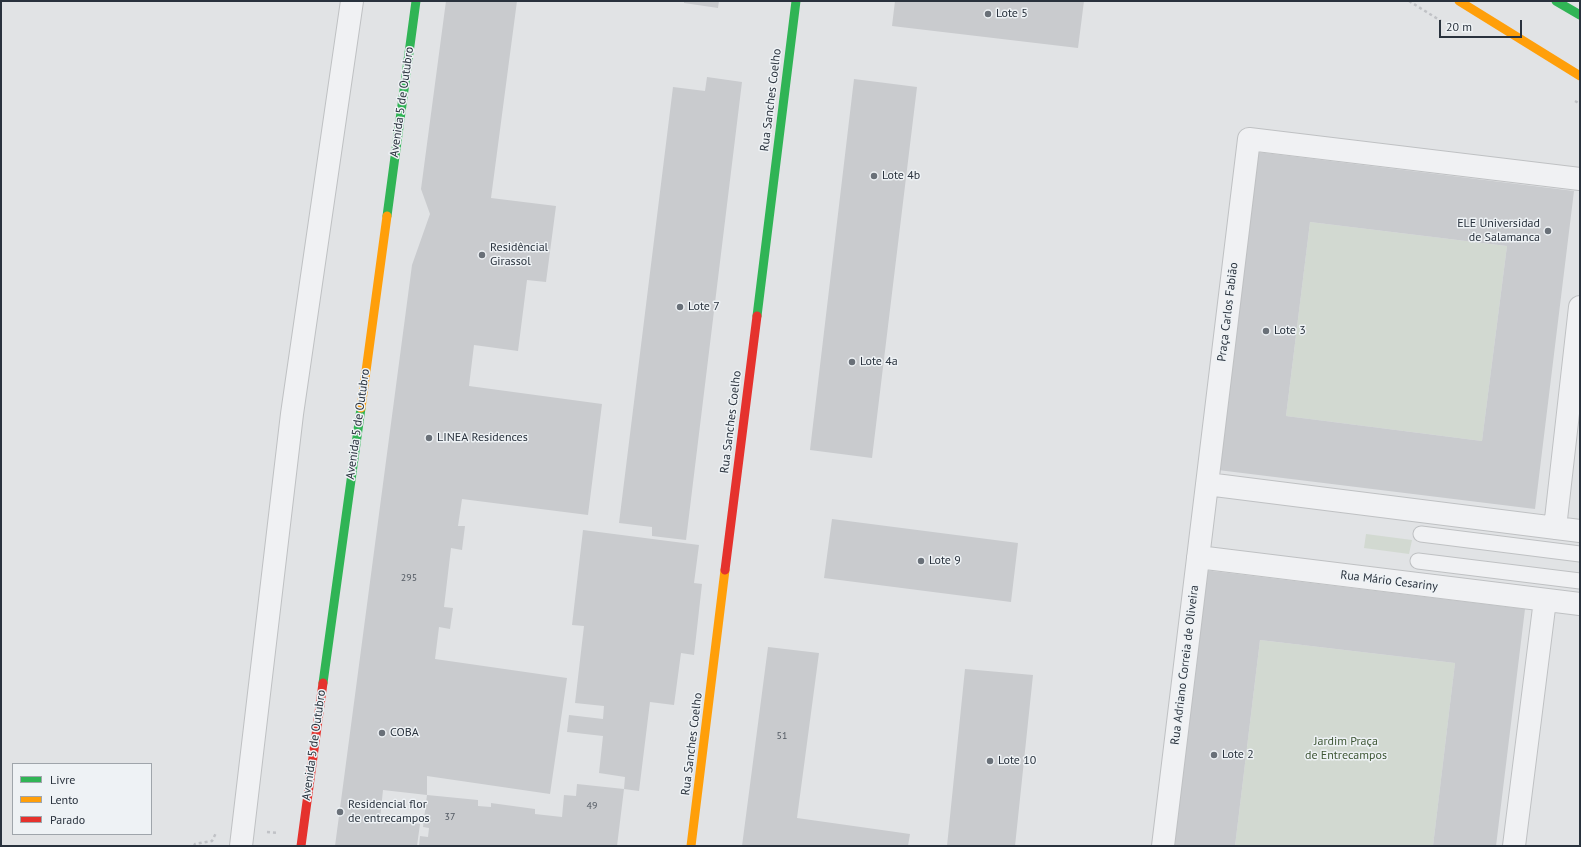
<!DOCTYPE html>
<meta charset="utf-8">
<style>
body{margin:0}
#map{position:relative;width:1581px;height:847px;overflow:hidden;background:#e1e3e5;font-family:"PT Sans",sans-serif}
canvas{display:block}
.frame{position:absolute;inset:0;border:2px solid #29323d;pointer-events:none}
.legend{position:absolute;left:12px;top:763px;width:140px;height:72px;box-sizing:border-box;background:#eef2f5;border:1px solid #9fa5ab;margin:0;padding:5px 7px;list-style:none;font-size:12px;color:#29323d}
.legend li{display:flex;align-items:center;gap:8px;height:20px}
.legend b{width:20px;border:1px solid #9fa5ab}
.scale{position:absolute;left:1439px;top:20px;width:83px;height:18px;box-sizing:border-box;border:2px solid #29323d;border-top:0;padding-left:5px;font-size:12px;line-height:14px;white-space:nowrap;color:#29323d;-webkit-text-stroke:3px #eef2f5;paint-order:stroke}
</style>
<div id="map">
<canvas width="1581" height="847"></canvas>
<div class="frame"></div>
<ul class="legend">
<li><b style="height:5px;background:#30b455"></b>Livre</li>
<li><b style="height:5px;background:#ff9f0a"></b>Lento</li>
<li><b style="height:5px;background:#e5322d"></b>Parado</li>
</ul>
<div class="scale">20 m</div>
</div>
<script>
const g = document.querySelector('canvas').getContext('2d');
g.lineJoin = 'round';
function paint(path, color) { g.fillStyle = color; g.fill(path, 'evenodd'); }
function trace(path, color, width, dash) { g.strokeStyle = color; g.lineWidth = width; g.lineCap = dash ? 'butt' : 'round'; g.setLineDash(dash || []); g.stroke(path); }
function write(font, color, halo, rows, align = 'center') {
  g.font = font + ' "PT Sans",sans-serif'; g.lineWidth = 3; g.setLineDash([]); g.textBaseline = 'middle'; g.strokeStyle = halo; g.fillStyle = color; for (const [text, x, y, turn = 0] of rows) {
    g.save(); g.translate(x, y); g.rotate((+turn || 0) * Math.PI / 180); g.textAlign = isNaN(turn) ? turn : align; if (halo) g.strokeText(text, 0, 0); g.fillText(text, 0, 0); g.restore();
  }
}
const green = new Path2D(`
 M 1310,222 L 1507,246 L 1482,441 L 1286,416 Z
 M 1366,534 L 1412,540 L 1409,554 L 1364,548 Z
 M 1260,640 L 1455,663 L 1433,846 L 1235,846 Z`);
const building = new Path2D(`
 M 446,1 L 517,1 L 491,198 L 556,206 L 546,282 L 527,280 L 518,351 L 474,345 L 469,386 L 602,404 L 588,515 L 462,499 L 458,526 L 465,526 L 462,550 L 451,548 L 444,607 L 453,608 L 450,629 L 439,627 L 435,659 L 567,678 L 550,794 L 427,776 L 427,795 L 478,800 L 478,806 L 491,807 L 491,803 L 535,809 L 535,814 L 562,817 L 564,795 L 576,796 L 577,784 L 624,789 L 617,846 L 419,846 L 420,836 L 428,837 L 429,828 L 423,827 L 427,795 L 383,790 L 380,819 L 420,824 L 417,846 L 335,846 L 412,265 L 430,214 L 421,189 Z
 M 684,1 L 719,1 L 718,8 L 684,3 Z
 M 895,1 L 1084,1 L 1078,48 L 892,26 Z
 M 707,77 L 742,82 L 686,540 L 652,536 L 652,527 L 619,523 L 673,87 L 705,91 Z
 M 854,79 L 917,87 L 872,458 L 810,450 Z
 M 1257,152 L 1574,191 L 1535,509 L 1218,470 ZM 1310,222 L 1507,246 L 1482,441 L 1286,416 Z
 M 832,519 L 1018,543 L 1011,602 L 824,578 Z
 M 583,530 L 699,545 L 694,583 L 702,584 L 694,655 L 681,653 L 674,705 L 650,702 L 639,791 L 624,789 L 625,777 L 599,773 L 603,736 L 567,732 L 569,715 L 603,719 L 604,706 L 575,703 L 584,626 L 572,625 Z
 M 1204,570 L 1525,609 L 1496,846 L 1433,846 L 1455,663 L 1260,640 L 1235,846 L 1171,846 Z
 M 768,647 L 819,653 L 797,818 L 910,834 L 908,846 L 742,846 Z
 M 965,669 L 1033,675 L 1015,846 L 947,846 Z`);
const path = new Path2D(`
 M 1409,1 L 1441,21
 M 1575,101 L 1580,104
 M 267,832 L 278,833
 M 194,846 L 195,844 L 212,841 L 216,833`);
const lane = new Path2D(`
 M 1421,534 L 1580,554
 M 1418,561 L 1580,581`);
const street = new Path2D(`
 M 1207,484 L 1580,531
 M 1555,528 L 1580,307
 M 1198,557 L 1580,604
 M 241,846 L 292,414 L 352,1
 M 1163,846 L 1249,139 L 1580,179
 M 1514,846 L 1545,600`);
const fast = new Path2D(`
 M 1556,1 L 1580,15
 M 387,216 L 416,1
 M 757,316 L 796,1
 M 323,683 L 361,408`);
const slow = new Path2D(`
 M 1459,1 L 1580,76
 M 361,408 L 387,216
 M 691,846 L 725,570`);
const jam = new Path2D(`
 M 725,570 L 757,316
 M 301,846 L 323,683`);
const markers = [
 [988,14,4,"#697078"],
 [874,176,4,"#697078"],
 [1548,231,4,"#697078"],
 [482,255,4,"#697078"],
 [680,307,4,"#697078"],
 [1266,331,4,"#697078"],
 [852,362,4,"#697078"],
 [429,438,4,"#697078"],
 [921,561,4,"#697078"],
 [382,733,4,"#697078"],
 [1214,755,4,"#697078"],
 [990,761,4,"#697078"],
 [340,812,4,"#697078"]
];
const numberNames = [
 ["295",409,578],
 ["51",782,736],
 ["49",592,806],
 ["37",450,817]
];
const poiNames = [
 ["Lote 5",996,14],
 ["Lote 4b",882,176],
 ["ELE Universidad",1540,224,"right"],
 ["de Salamanca",1540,238,"right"],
 ["Residêncial",490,248],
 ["Girassol",490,262],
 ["Lote 7",688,307],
 ["Lote 3",1274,331],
 ["Lote 4a",860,362],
 ["LINEA Residences",437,438],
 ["Lote 9",929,561],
 ["COBA",390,733],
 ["Lote 2",1222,755],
 ["Lote 10",998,761],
 ["Residencial flor",348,805],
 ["de entrecampos",348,819]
];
const streetNames = [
 ["Rua Sanches Coelho",771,100,-83],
 ["Avenida 5 de Outubro",402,102,-82],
 ["Praça Carlos Fabião",1228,312,-83],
 ["Rua Sanches Coelho",731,422,-83],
 ["Avenida 5 de Outubro",358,424,-82],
 ["Rua Mário Cesariny",1389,581,7],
 ["Rua Adriano Correia de Oliveira",1185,665,-83],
 ["Rua Sanches Coelho",692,744,-83],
 ["Avenida 5 de Outubro",314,745,-82]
];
const parkNames = [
 ["Jardim Praça",1346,742],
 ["de Entrecampos",1346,756]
];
paint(green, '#d2d9d1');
paint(building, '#c9cbce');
trace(lane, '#bfc1c3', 17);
trace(street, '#bfc1c3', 24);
trace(path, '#c0c2c6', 2.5, [3, 3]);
trace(lane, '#f0f1f3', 15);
trace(street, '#f0f1f3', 22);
trace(fast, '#30b455', 9);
trace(slow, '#ff9f0a', 9);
trace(jam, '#e5322d', 9);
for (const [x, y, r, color] of markers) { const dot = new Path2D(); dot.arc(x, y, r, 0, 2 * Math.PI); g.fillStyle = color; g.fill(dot); trace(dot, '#eef2f5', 1.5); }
write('10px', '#525962', null, numberNames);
write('12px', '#29323d', '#eef2f5', poiNames, 'left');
write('12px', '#29323d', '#eef2f5', streetNames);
write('12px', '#405837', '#eef2f5', parkNames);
</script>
